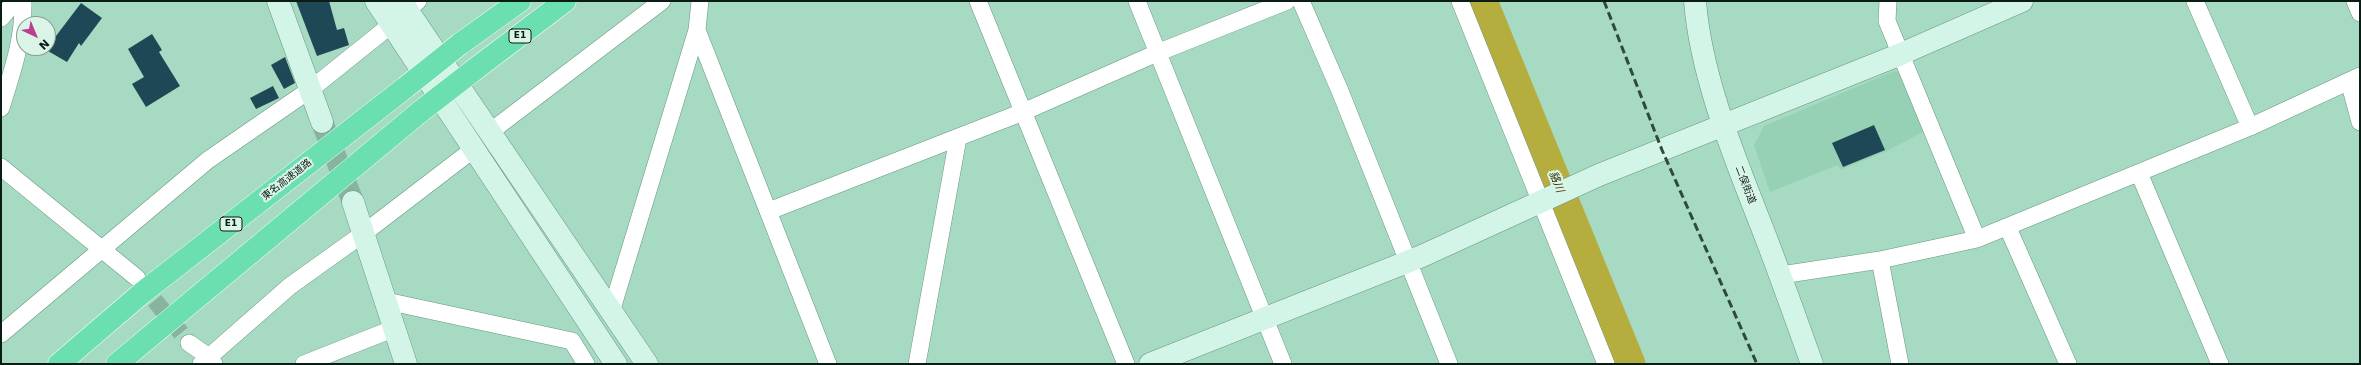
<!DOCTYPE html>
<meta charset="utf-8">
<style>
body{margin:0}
#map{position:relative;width:2361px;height:365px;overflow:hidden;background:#a7dac2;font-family:"DejaVu Sans",sans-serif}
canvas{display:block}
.frame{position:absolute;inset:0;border:2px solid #091d15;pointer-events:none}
.north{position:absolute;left:16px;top:16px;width:40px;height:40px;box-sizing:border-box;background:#dbf4e8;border:1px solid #879e94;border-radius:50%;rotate:136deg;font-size:11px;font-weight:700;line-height:16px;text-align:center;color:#091d15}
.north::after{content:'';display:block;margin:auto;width:14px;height:18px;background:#bb3f90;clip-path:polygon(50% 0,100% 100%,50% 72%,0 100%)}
</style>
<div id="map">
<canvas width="2361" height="365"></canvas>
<div class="frame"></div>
<div class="north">N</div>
</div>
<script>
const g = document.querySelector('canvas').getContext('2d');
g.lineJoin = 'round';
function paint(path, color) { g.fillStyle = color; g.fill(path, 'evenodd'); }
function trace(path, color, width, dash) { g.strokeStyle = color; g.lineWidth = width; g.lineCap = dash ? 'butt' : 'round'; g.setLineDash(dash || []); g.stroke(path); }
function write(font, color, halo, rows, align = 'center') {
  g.font = font + ' "DejaVu Sans","Noto Sans JP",sans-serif'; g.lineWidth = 4; g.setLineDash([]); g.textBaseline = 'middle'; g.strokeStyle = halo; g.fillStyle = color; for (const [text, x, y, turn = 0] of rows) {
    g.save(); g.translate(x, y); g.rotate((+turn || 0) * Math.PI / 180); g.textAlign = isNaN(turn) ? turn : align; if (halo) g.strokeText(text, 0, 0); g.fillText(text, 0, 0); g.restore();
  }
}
const built = new Path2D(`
 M 1894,71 L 1903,74 L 1925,131 L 1887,151 L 1840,170 L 1838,165 L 1770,192 L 1754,145 L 1764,126 Z`);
const river = new Path2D(`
 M 1482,1 L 1630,364`);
const building = new Path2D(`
 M 296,1 L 329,1 L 337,30 L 344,28 L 349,45 L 317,56 Z
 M 81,3 L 102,18 L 81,46 L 79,43 L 67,62 L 48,51 L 48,31 L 56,36 Z
 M 152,34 L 162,50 L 159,52 L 180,86 L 146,107 L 132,84 L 144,77 L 128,49 Z
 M 285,57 L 295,83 L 284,89 L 271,65 Z
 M 273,86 L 279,98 L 256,109 L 250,98 Z
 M 1874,125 L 1885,150 L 1843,167 L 1832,143 Z`);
const streetTunnel = new Path2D(`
 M 139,281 L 189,343`);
const secondaryTunnel = new Path2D(`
 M 322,122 L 353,202`);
const street = new Path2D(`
 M 978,1 L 1126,364
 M 1137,1 L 1283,364
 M 1301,1 L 1340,91 L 1449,364
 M 1460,1 L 1606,364
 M 1888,1 L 1887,21 L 1977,239
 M 2195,1 L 2250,127
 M 2355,1 L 2360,13
 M 406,10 L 418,1
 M 1,18 L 15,1
 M 697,30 L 828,364
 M 2349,81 L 2360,122
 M 1,108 C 12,72 24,39 23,1
 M 490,132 L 662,1
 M 1,167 L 137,278
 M 2139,173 L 2220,364
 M 769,211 L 1023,112 L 1157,53 L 1287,1
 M 2008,228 L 2068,364
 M 1880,260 L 1900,364
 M 1781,275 L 1880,260 L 1977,239 L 2250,127 L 2360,76
 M 386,301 L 572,341 L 586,364
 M 611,312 L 697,30 L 700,1
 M 1,334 L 208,160 L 311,89 L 392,24
 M 189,343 L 209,357 L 214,364
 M 201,364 L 290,286 L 364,233 L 475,148
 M 304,364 L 395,328
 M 917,364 L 958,138`);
const secondary = new Path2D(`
 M 278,1 L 322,122
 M 376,1 L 616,364
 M 401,1 L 647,364
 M 1695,1 C 1701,78 1735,158 1763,230 C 1780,274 1796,319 1812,364
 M 353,202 L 406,364
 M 1150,364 L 1422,256 L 1599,175 L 1901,54 L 2022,1`);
const highway = new Path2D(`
 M 460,44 L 520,1
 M 474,70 L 565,1
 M 59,364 L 142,293 L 406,87
 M 117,364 L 421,111`);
const rail = new Path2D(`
 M 1604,1 L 1662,150 L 1757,364`);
const highwayBridge = new Path2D(`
 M 406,87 L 460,44
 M 421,111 L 474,70`);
const shields = [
 [520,36,22],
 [231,224,22]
];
const shieldNames = [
 ["E1",520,36],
 ["E1",231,224]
];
const streetNames = [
 ["東名高速道路",287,180,-38],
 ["二俣街道",1745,185,69]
];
const waterNames = [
 ["貉川",1556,182,68]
];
paint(built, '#96d1b6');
trace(river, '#b6ad3f', 31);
paint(building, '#1f4856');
trace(streetTunnel, '#87b49f', 17, [17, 8]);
trace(secondaryTunnel, '#87b49f', 22, [22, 11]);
trace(street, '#679781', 18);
trace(secondary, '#679781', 23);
trace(highway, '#fff', 23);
trace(street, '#fff', 17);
trace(secondary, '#d3f5e7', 22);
trace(highway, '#6cdfb0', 22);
trace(rail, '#2e4a3e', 3, [8, 4]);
trace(highwayBridge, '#fff', 23, []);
trace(highwayBridge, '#6cdfb0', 22);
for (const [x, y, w] of shields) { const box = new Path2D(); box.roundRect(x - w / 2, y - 7, w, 14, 3); g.fillStyle = '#dbf4e8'; g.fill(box); trace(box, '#091d15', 1); }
write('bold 9px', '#091d15', null, shieldNames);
write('10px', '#091d15', '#dbf4e8', streetNames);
write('italic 11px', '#393506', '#dbf4e8', waterNames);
</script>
